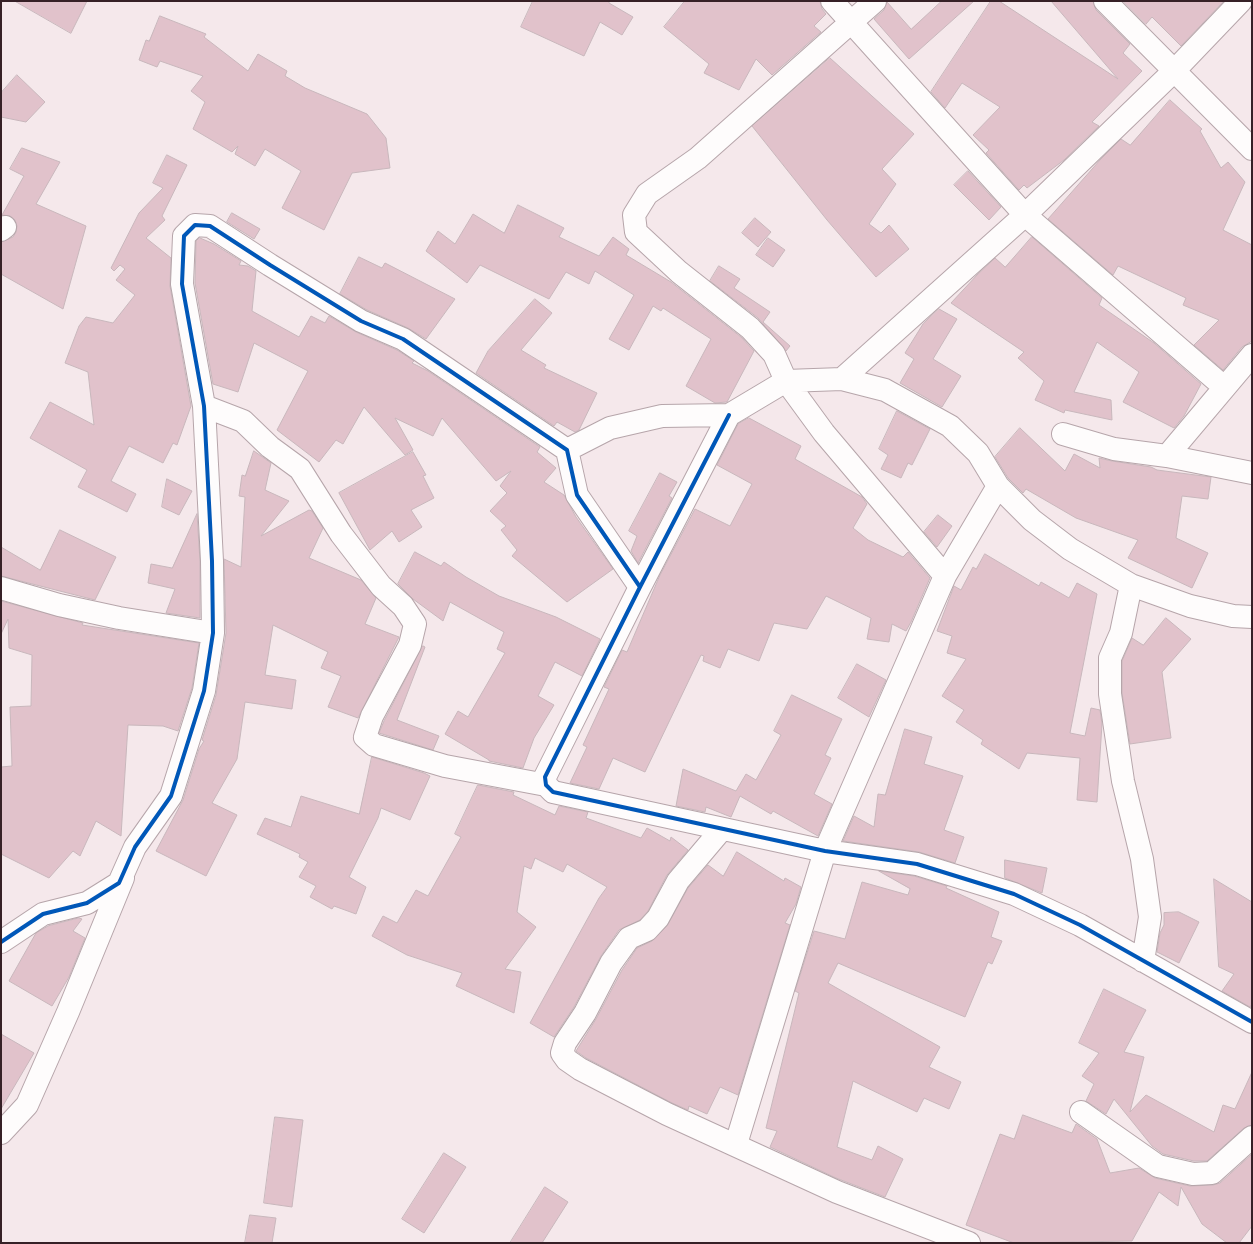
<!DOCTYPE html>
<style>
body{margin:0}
#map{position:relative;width:1253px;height:1244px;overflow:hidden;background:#f5e8eb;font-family:Arial,sans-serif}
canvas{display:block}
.frame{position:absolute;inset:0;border:2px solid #362026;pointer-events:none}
</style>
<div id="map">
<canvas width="1253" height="1244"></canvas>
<div class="frame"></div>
</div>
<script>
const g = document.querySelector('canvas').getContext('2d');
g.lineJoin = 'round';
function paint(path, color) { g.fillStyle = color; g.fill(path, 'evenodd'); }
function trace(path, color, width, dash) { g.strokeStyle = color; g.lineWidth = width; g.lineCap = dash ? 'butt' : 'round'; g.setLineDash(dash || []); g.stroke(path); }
const building = new Path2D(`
 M 15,1 L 87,1 L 71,33 Z
 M 533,1 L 609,1 L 609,3 L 633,17 L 622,35 L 600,22 L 584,56 L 521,27 Z
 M 685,1 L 820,1 L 822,9 L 826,14 L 814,26 L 821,32 L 772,75 L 756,59 L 739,90 L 704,73 L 709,64 L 664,27 Z
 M 942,1 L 974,1 L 909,59 L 874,19 L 884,10 L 887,2 L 911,29 Z
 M 991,1 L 999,1 L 1118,79 L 1051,1 L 1093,1 L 1096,10 L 1130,44 L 1123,53 L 1142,71 L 1092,122 L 1099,126 L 1064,160 L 1027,188 L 1024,185 L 1019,190 L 986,153 L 989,150 L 973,135 L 1000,107 L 962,83 L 945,108 L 931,92 Z
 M 1123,1 L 1224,1 L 1181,46 L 1152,17 L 1146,24 Z
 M 160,16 L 206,34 L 204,37 L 248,71 L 258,54 L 287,71 L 285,76 L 305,88 L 367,114 L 386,138 L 390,168 L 352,173 L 324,230 L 282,208 L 301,171 L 265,149 L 255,166 L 235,154 L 238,146 L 232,152 L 193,129 L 205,102 L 191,91 L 203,76 L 160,61 L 157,67 L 139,60 L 146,40 L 149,41 Z
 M 830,58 L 914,134 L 882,169 L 896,184 L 869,224 L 881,233 L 889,225 L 909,249 L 876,277 L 827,220 L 752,126 Z
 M 17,75 L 45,102 L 26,122 L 1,117 L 1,93 Z
 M 1170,100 L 1202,129 L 1200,131 L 1221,168 L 1228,162 L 1245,182 L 1223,230 L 1252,245 L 1252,341 L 1242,347 L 1223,370 L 1194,345 L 1219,320 L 1183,305 L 1186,298 L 1118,266 L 1113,275 L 1048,219 L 1100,160 L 1121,139 L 1130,145 Z
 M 22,148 L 60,162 L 36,204 L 86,226 L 63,309 L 1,274 L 1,242 L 13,237 L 16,232 L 17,226 L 15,220 L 10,216 L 2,215 L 24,176 L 10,169 Z
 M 167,155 L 187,165 L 162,216 L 165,220 L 146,238 L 171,258 L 170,286 L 191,406 L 177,445 L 173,443 L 163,463 L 129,446 L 111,481 L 136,494 L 127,512 L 78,487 L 87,470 L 30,438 L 50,402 L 94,425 L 88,372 L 65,363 L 79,326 L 86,317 L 113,323 L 135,295 L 116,280 L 125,269 L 120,265 L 114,271 L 111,268 L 139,213 L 163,188 L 153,183 Z
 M 968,171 L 1001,207 L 989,220 L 954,185 Z
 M 518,205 L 564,228 L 559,237 L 599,256 L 613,237 L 629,249 L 626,255 L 671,282 L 741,337 L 754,351 L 727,402 L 715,403 L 686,386 L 711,339 L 663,308 L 661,311 L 653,306 L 629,350 L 609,339 L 634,295 L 595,271 L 589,284 L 566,272 L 549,299 L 480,265 L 467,283 L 426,251 L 438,231 L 455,244 L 473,214 L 504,233 Z
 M 232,213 L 260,229 L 254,239 L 227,222 Z
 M 755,218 L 771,232 L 758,247 L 742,233 Z
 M 1032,237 L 1102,298 L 1099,305 L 1154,343 L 1201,384 L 1184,416 L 1174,428 L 1123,402 L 1139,372 L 1097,342 L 1074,392 L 1111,400 L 1112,420 L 1065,410 L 1064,413 L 1035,400 L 1044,381 L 1018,358 L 1024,352 L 951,303 L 977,275 L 995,258 L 1005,267 Z
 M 200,238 L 214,244 L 241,261 L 239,265 L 248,266 L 256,271 L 252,311 L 299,337 L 311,316 L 325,323 L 329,316 L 356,332 L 397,350 L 414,361 L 412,363 L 428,371 L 540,447 L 537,452 L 556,468 L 544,482 L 564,495 L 576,517 L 613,569 L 567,602 L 512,556 L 517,550 L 501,530 L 506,526 L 490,511 L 507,493 L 500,486 L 511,471 L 496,481 L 442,418 L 433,436 L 395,418 L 413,450 L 405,455 L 364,407 L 343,444 L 336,440 L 319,462 L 277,430 L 308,371 L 254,343 L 238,392 L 213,384 L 195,283 L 196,241 Z
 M 768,238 L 785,250 L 773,267 L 756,255 Z
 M 359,257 L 382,268 L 385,263 L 455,299 L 426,339 L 408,328 L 367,310 L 340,294 Z
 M 719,266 L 740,279 L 734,288 L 770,312 L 763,322 L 790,346 L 786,351 L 758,318 L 710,281 Z
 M 535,299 L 552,313 L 521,350 L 546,365 L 544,368 L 597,393 L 579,430 L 575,432 L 557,422 L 554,426 L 476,373 L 488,351 Z
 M 939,309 L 957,319 L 933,359 L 961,376 L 942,407 L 900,383 L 914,359 L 905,353 L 923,324 Z
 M 897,411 L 930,429 L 912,465 L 908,463 L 901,478 L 881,469 L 888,455 L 879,449 Z
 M 749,418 L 801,446 L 795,459 L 862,497 L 867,504 L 853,528 L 868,540 L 903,557 L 908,552 L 930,578 L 911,622 L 906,631 L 892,624 L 889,642 L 867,639 L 871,618 L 826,596 L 807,629 L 774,623 L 759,661 L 728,649 L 720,668 L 703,661 L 704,656 L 701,655 L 645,772 L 613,758 L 599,789 L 570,783 L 587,747 L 583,745 L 609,689 L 604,687 L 622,650 L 627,652 L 660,575 L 695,509 L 730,526 L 752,484 L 717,465 L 738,424 Z
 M 1020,428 L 1065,471 L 1074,454 L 1100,468 L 1099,458 L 1112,461 L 1151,467 L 1157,470 L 1211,477 L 1208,499 L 1182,496 L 1176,538 L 1208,553 L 1192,588 L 1128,558 L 1138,540 L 1076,518 L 1026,489 L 1023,493 L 1008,478 L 995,457 Z
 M 254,451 L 271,463 L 265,490 L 289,501 L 261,536 L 309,510 L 312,511 L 323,528 L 309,558 L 361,580 L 376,598 L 365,624 L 399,637 L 358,718 L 328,707 L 341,676 L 321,668 L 328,652 L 273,625 L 265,675 L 296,680 L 292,709 L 245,702 L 237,759 L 212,803 L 237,815 L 206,876 L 156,851 L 183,800 L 199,749 L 204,741 L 202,740 L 216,695 L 226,633 L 224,559 L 241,567 L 245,497 L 239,496 L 242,475 L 245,476 Z
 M 413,452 L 426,475 L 423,476 L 434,498 L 411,510 L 422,527 L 399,542 L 392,531 L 370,550 L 339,493 Z
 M 660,473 L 677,482 L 669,496 L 672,498 L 638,563 L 631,551 L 637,536 L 629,531 Z
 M 167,479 L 192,491 L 179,515 L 162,507 Z
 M 197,514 L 200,561 L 200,618 L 166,613 L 175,589 L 148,583 L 151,564 L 172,568 Z
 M 938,515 L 952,526 L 937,547 L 924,532 Z
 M 60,530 L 116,557 L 95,600 L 1,576 L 1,547 L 40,570 Z
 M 415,552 L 441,566 L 444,562 L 466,577 L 499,596 L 556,617 L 600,639 L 582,676 L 555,662 L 538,696 L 554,705 L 534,738 L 523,768 L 489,761 L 489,760 L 445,734 L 458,711 L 468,717 L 505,653 L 497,649 L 504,632 L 450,602 L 443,621 L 413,599 L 398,584 Z
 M 985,554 L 1039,586 L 1041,582 L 1069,598 L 1077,583 L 1097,594 L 1070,733 L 1085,736 L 1091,708 L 1100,710 L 1102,724 L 1097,802 L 1077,800 L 1080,758 L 1027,753 L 1019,769 L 981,744 L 983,740 L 956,722 L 964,710 L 942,696 L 966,659 L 947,653 L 952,636 L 937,631 L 954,586 L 961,590 L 973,567 L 976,569 Z
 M 1,601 L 83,623 L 82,625 L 199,643 L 192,688 L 178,731 L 163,726 L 128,725 L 121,836 L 96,821 L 80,856 L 73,851 L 49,878 L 1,854 L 1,767 L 12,766 L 10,707 L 31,706 L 32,655 L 9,648 L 8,619 L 1,634 Z
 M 1166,618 L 1191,639 L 1162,672 L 1171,738 L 1130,744 L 1122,693 L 1122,661 L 1132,638 L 1143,645 Z
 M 423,646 L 425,647 L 397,720 L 439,736 L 433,750 L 379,733 L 384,721 Z
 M 857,664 L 886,680 L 869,717 L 838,698 Z
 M 792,695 L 842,719 L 825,755 L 831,758 L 814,794 L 832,804 L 818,836 L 773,811 L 771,814 L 740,796 L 731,817 L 706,807 L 705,812 L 676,806 L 683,769 L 736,791 L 746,774 L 756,780 L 781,735 L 774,731 Z
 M 905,729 L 932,737 L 924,764 L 963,776 L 944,830 L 964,837 L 955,863 L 919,852 L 843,841 L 854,816 L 874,827 L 878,794 L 885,795 Z
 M 372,757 L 424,773 L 430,776 L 410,820 L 381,808 L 378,818 L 349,877 L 366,887 L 356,914 L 334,906 L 332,909 L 310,897 L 316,886 L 299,877 L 308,862 L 299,857 L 300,854 L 257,834 L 265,818 L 291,827 L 301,796 L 359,814 Z
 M 478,785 L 514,792 L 513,795 L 555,815 L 559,806 L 588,812 L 586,818 L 641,838 L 647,828 L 670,841 L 671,837 L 688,850 L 667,875 L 648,911 L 640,920 L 619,930 L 601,956 L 574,1007 L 554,1037 L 530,1023 L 599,898 L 607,887 L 567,864 L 563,872 L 535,858 L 531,869 L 524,866 L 517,912 L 536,927 L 505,969 L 521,972 L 514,1013 L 456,986 L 462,973 L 407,955 L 372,936 L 383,916 L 397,923 L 416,890 L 428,896 L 461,837 L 455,834 Z
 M 737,852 L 784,881 L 785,878 L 801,887 L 796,904 L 785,923 L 790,925 L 738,1095 L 720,1087 L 707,1114 L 689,1106 L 688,1110 L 672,1103 L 586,1058 L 576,1051 L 596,1019 L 622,970 L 637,948 L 652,941 L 667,926 L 688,888 L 708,865 L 723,876 Z
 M 1005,860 L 1047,868 L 1042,893 L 1005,878 Z
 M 879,871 L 914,876 L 947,886 L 946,888 L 999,912 L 991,937 L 1002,941 L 992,964 L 988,962 L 965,1017 L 838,963 L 828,983 L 940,1047 L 929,1067 L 961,1082 L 949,1109 L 924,1098 L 917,1112 L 853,1081 L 837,1147 L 872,1160 L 878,1146 L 903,1159 L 885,1197 L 836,1178 L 770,1147 L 777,1131 L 766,1128 L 799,993 L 795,991 L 814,931 L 845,939 L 862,882 L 908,895 L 910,889 Z
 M 1214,879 L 1252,902 L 1252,1004 L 1250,1007 L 1222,991 L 1234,974 L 1219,967 Z
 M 1179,912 L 1199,922 L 1179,963 L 1157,952 L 1160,933 L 1164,925 L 1164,913 Z
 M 79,918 L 82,919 L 73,931 L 85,938 L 69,977 L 52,1006 L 9,981 L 36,933 L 48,926 Z
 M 1104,989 L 1146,1010 L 1124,1052 L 1144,1057 L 1130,1112 L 1146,1095 L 1214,1132 L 1223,1105 L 1235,1109 L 1252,1072 L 1252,1125 L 1244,1128 L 1207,1161 L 1194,1161 L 1163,1154 L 1152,1146 L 1114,1099 L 1106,1114 L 1086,1101 L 1094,1084 L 1082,1076 L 1099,1053 L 1079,1043 Z
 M 1,1034 L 34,1053 L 1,1109 Z
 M 1023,1115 L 1072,1133 L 1076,1124 L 1097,1139 L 1110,1173 L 1139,1168 L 1155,1178 L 1190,1186 L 1213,1185 L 1220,1183 L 1252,1154 L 1252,1226 L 1239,1243 L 1227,1243 L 1202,1224 L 1181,1187 L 1178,1206 L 1159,1192 L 1132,1241 L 1014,1243 L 966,1225 L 1000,1134 L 1014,1139 Z
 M 275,1117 L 303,1120 L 292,1207 L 264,1203 Z
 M 444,1153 L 466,1167 L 424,1233 L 402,1219 Z
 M 545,1187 L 568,1202 L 542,1243 L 510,1243 Z
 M 250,1215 L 276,1218 L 272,1243 L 245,1243 Z`);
const street = new Path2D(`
 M 832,1 L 1025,215 L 1224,387
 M 875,1 L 698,158 L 647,194 L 634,215 L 636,232 L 679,272 L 750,328 L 774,354 L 786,381 L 824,433 L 945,576
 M 1105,1 L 1252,149
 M 1,230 L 5,227
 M 842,379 L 1025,215 L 1174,71 L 1241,1
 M 204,406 L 243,421 L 270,447 L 300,469 L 341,534 L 381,586 L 403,606 L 415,624 L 410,645 L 372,716 L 365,737 L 374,745 L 445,766 L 546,785
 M 729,415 L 640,587 L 545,777 L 546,785 L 553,792 L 825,851 L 917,864 L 1014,894 L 1080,925 L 1252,1022
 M 1063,434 L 1114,449 L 1167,456 L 1252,473
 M 567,450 L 610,428 L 662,416 L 729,415 L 786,381 L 842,379 L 885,390 L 950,426 L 978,453 L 998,486 L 1032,520 L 1070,549 L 1131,585 L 1190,606 L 1233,616 L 1252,617
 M 1167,456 L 1252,355
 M 1131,585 L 1121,633 L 1110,658 L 1110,694 L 1123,781 L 1142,859 L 1150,917 L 1143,961
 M 1,588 L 59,605 L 119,618 L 213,633
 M 722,829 L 678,881 L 658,918 L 647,930 L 629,938 L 611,963 L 585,1013 L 565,1043 L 562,1053 L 567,1060 L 580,1069 L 667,1114 L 837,1192 L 969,1243
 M 1,942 L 43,914 L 87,903 L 119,883 L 135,847 L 171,796 L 204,691 L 213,633 L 212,561 L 204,406 L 182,284 L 184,236 L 195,225 L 210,226 L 270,265 L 361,321 L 403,339 L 567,450 L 577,495 L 640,587
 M 1081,1112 L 1158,1166 L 1193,1174 L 1212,1173 L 1252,1137
 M 1,1133 L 27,1105 L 68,1012 L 123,878
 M 736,1144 L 825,851 L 945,576 L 998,486`);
const cycleway = new Path2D(`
 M 729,415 L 640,587 L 545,777 L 546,785 L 553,792 L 825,851 L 917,864 L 1014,894 L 1080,925 L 1252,1022
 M 1,942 L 43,914 L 87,903 L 119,883 L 135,847 L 171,796 L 204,691 L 213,633 L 212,561 L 204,406 L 182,284 L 184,236 L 195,225 L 210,226 L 270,265 L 361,321 L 403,339 L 567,450 L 577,495 L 640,587`);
paint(building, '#e1c2cb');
trace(building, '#c8b7bc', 1);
trace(street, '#b6a5aa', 24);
trace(street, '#fefcfc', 22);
trace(cycleway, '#0057b8', 4);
</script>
